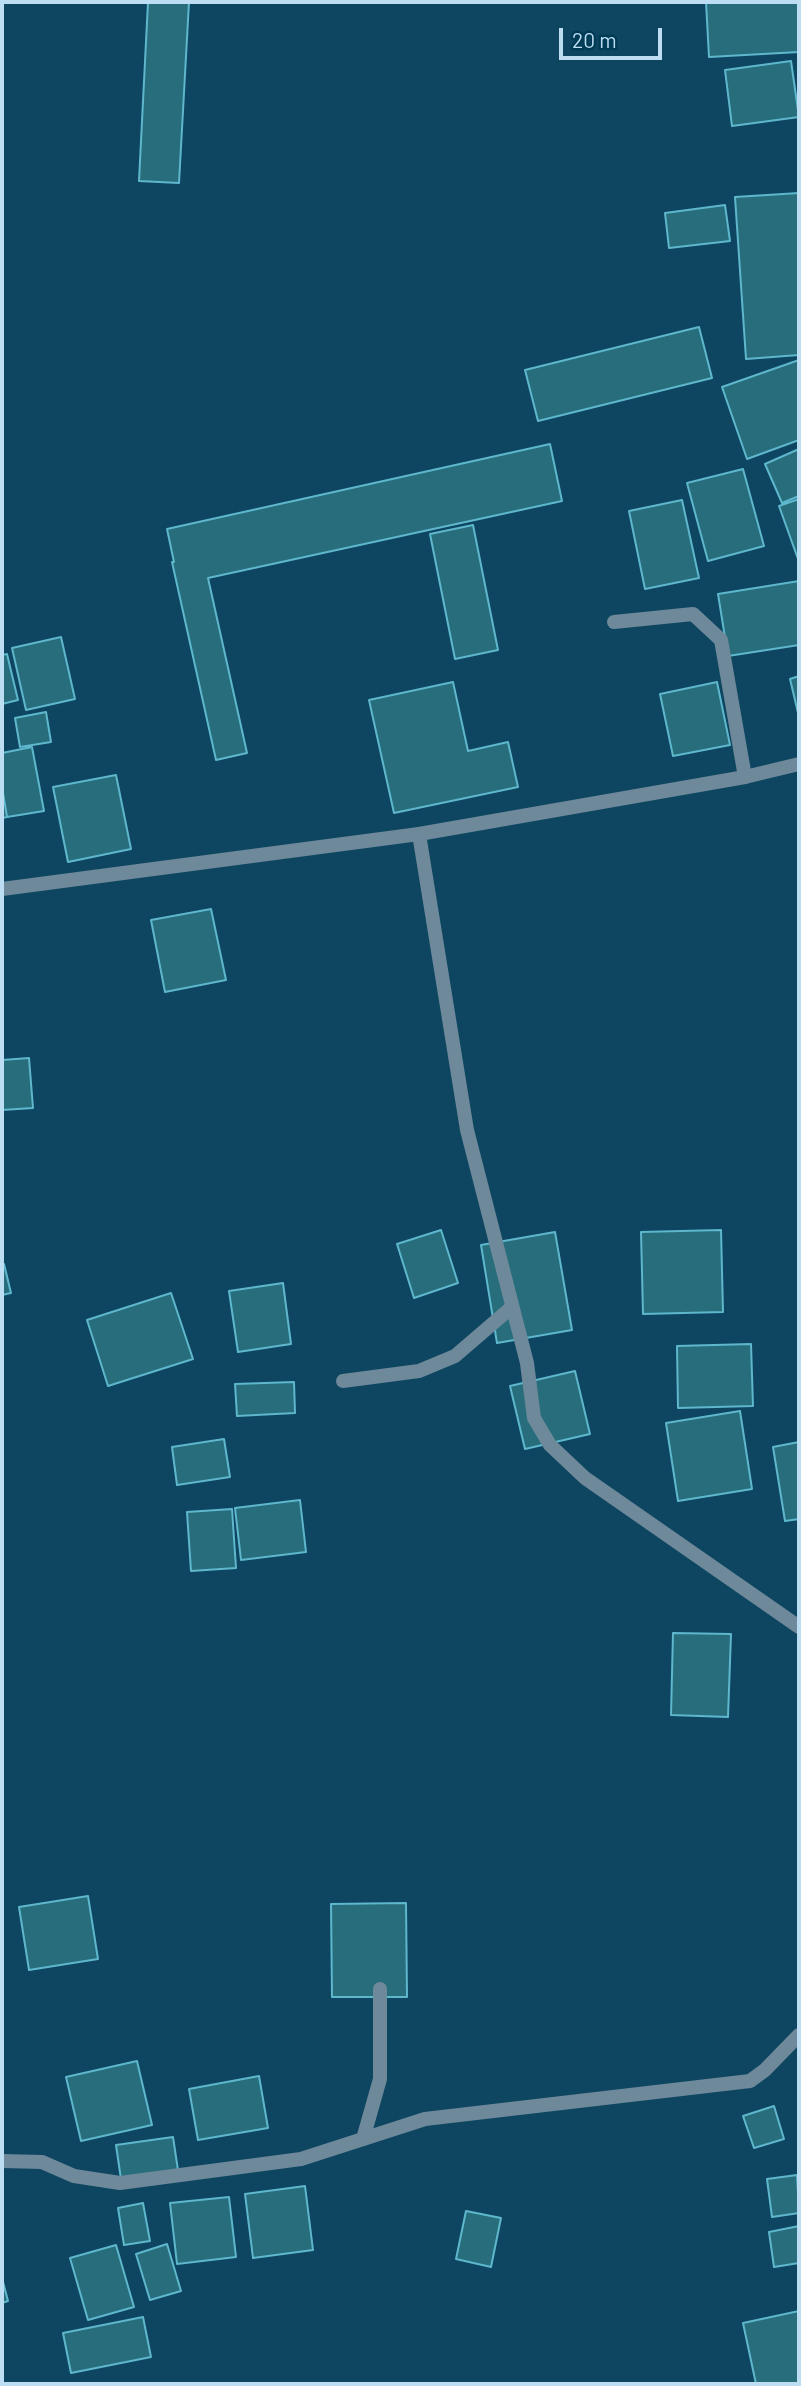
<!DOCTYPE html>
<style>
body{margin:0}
#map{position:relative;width:801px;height:2386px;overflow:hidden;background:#0e4661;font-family:Barlow,sans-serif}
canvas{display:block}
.frame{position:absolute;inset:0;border:4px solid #bddef2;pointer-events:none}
.scale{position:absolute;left:559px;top:28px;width:103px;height:32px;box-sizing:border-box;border:4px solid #bddef2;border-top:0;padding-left:9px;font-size:21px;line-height:24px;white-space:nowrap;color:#bddef2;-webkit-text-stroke:5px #003b56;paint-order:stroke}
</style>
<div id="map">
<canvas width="801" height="2386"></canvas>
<div class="frame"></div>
<div class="scale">20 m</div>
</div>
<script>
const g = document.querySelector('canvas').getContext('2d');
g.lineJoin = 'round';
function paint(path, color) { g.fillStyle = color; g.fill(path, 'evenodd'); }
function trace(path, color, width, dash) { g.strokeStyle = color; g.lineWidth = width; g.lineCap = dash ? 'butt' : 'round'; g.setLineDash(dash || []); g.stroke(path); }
const building = new Path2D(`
 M 148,2 L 189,2 L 179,183 L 139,181 Z
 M 706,2 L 799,2 L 799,52 L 709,57 Z
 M 791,61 L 799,117 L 732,126 L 725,70 Z
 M 799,193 L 799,355 L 746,359 L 735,197 Z
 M 725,205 L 730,241 L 669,248 L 665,213 Z
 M 699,327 L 712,378 L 538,421 L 525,370 Z
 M 799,360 L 799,440 L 747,459 L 722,387 Z
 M 550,444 L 562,501 L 208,578 L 247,753 L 216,760 L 172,562 L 174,562 L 167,529 Z
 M 799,449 L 799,496 L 782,503 L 765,464 Z
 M 743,469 L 764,546 L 708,561 L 687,483 Z
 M 799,499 L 799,559 L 798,559 L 779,506 Z
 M 682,500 L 699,578 L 645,589 L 629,511 Z
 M 473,525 L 498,650 L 455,659 L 430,534 Z
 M 799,581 L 799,645 L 728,656 L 718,594 Z
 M 61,637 L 75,699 L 26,710 L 12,648 Z
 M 7,654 L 18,700 L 2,704 L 2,655 Z
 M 799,676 L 799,717 L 790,679 Z
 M 453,682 L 468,751 L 508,742 L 518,787 L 394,813 L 369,700 Z
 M 717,682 L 730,745 L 673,756 L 660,694 Z
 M 46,712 L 51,742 L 20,747 L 15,718 Z
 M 32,747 L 44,811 L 7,817 L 2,787 L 2,753 Z
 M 116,775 L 131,849 L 68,862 L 53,787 Z
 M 2,787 L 7,817 L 2,818 Z
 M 211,909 L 226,980 L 165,992 L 151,920 Z
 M 29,1058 L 33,1108 L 2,1110 L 2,1060 Z
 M 441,1230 L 458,1283 L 414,1298 L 397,1244 Z
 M 721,1230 L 723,1312 L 643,1314 L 641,1232 Z
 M 555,1232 L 572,1330 L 497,1343 L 481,1245 Z
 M 2,1264 L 4,1264 L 11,1293 L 2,1295 Z
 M 283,1283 L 291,1344 L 238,1352 L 229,1291 Z
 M 171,1293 L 193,1359 L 108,1386 L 87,1320 Z
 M 751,1344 L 753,1406 L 678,1408 L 677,1346 Z
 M 575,1371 L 590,1434 L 525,1449 L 510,1386 Z
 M 294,1382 L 295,1413 L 237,1416 L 235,1384 Z
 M 740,1411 L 752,1489 L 678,1501 L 666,1423 Z
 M 224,1439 L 230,1477 L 177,1485 L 172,1447 Z
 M 799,1442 L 799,1519 L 785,1521 L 773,1447 Z
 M 300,1500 L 306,1552 L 241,1560 L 235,1508 Z
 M 232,1509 L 236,1568 L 191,1571 L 187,1512 Z
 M 673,1633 L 731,1634 L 728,1717 L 671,1715 Z
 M 88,1896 L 98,1959 L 29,1970 L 19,1907 Z
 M 406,1903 L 407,1997 L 332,1997 L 331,1904 Z
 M 137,2061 L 152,2125 L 81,2141 L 66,2077 Z
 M 259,2076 L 268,2128 L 198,2140 L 189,2089 Z
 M 774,2106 L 784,2139 L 754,2148 L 743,2116 Z
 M 173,2137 L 179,2177 L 122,2186 L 116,2145 Z
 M 797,2175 L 799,2213 L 772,2217 L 767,2179 Z
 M 305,2186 L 313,2250 L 253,2258 L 245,2194 Z
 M 229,2197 L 236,2257 L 177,2264 L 170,2203 Z
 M 143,2203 L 150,2241 L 124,2245 L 118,2208 Z
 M 466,2211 L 501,2218 L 491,2267 L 456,2259 Z
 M 799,2226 L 799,2263 L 774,2267 L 769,2232 Z
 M 167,2244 L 181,2291 L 150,2300 L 136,2254 Z
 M 116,2245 L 134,2307 L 88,2320 L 70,2258 Z
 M 2,2278 L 8,2301 L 2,2303 Z
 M 799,2311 L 799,2384 L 756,2384 L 743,2323 Z
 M 143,2317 L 151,2357 L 71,2373 L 63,2333 Z`);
const service = new Path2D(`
 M 614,622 L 693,614 L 721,640 L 745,777
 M 343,1381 L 419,1371 L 455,1356 L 512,1307
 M 363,2139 L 380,2079 L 380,1989`);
const minor = new Path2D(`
 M 419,834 L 467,1130 L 527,1363 L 534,1418 L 550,1445 L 585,1478 L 799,1627
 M 2,2161 L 42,2162 L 74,2176 L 120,2183 L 301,2159 L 425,2119 L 750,2081 L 765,2070 L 799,2035`);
const tertiary = new Path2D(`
 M 2,889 L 419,834 L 745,777 L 799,764`);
paint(building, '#276d7c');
trace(building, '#5eb7cc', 2);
trace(service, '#6d899a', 14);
trace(minor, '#6d899a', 14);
trace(tertiary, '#6d899a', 14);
</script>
